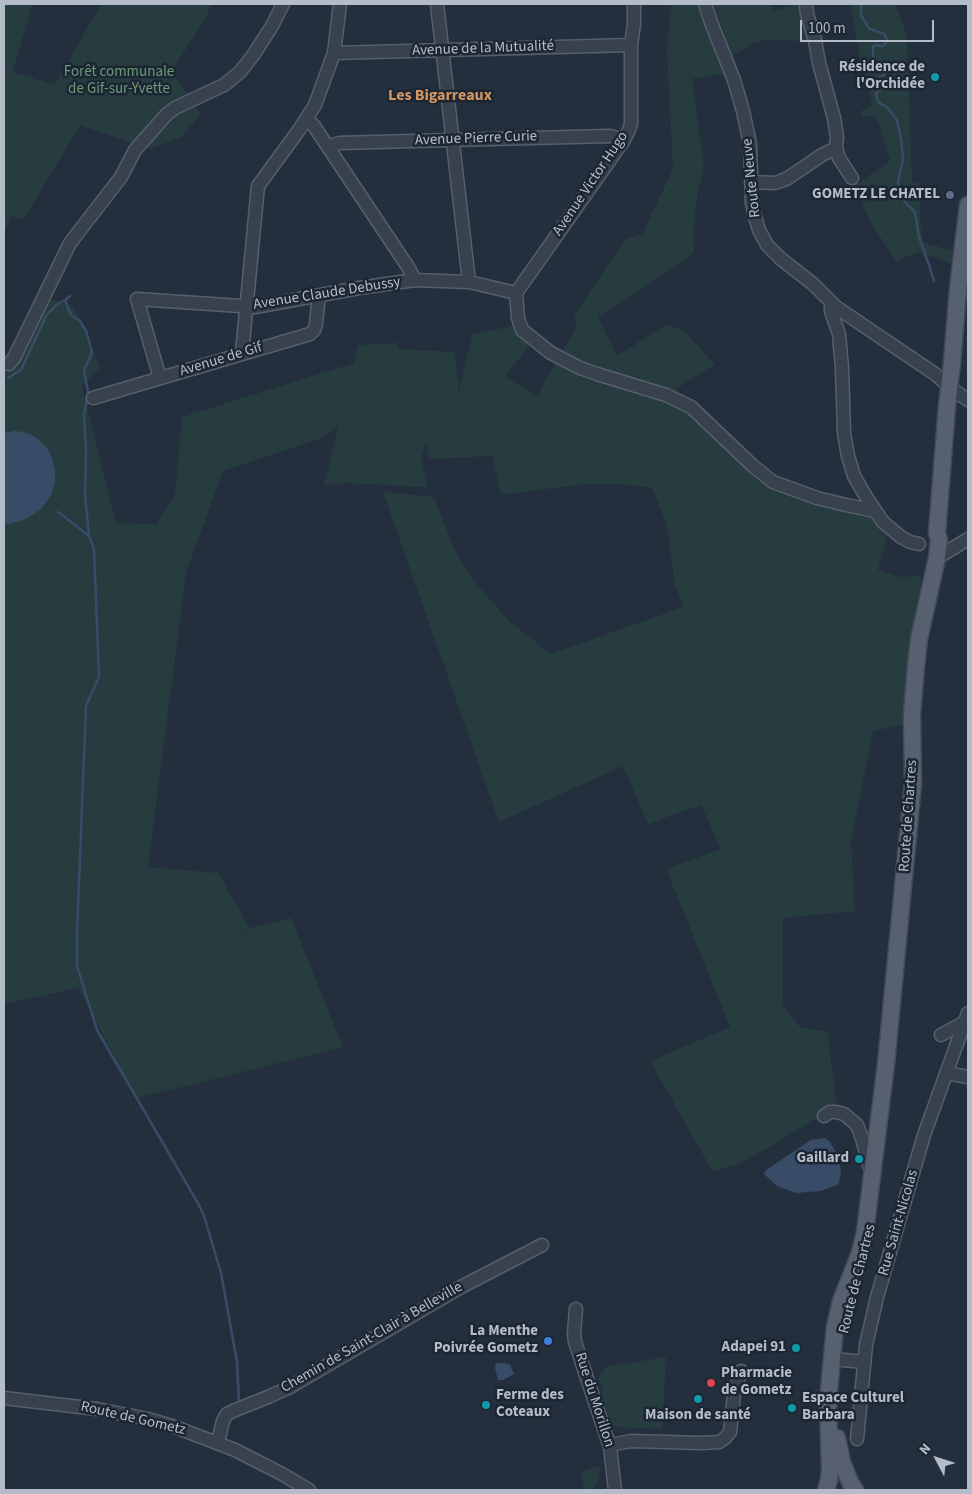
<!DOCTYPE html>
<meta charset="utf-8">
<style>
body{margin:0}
#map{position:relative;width:972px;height:1494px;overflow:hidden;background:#242f3e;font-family:"Source Sans 3",sans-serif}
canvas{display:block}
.frame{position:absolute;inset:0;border:5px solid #b4bcc9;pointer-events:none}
.north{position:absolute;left:912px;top:1434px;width:50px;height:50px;-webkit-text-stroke:4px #1d2633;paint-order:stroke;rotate:310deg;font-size:14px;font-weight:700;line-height:20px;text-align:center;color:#b4bcc9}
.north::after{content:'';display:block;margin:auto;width:18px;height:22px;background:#b4bcc9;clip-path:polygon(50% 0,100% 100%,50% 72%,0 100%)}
.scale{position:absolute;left:800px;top:20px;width:134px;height:22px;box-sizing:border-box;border:2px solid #b4bcc9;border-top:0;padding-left:6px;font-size:15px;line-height:18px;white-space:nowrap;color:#b4bcc9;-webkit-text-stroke:4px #1d2633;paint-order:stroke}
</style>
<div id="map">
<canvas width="972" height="1494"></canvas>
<div class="frame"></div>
<div class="north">N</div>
<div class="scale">100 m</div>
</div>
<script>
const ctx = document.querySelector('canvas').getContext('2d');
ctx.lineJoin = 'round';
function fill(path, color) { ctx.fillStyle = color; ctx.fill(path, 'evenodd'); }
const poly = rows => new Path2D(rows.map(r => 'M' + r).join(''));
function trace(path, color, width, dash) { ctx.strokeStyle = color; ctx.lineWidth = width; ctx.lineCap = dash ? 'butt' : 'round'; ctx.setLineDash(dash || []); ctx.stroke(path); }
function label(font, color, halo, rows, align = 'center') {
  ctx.font = font + ' "Source Sans 3",sans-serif'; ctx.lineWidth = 5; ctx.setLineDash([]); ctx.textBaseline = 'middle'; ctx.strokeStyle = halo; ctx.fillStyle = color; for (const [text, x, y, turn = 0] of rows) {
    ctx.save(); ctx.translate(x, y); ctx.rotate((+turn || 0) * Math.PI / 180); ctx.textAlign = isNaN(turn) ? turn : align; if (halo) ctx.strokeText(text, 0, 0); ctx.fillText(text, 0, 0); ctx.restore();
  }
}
fill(poly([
 [4,4,32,4,13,72,55,85,101,4,210,4,208,14,172,71,200,114,183,136,150,149,80,125,23,220,11,216,4,233],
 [671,4,703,4,723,60,724,74,692,79,704,167,698,191,694,224,694,253,598,317,617,356,667,324,683,331,715,364,676,389,717,437,771,483,867,511,888,532,878,570,900,577,922,576,912,634,906,724,873,731,851,841,855,911,783,918,783,1006,800,1027,827,1032,835,1089,836,1106,778,1142,741,1163,713,1172,650,1061,730,1027,666,869,721,849,701,805,648,824,623,766,499,822,383,492,434,497,454,548,472,579,509,621,551,654,683,607,675,585,667,525,652,488,616,484,584,484,501,495,492,456,430,459,426,444,422,455,422,462,427,484,426,487,344,483,324,486,339,425,324,437,223,471,186,573,148,867,218,873,250,928,205,940,291,918,343,1047,137,1098,78,988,4,1004,4,361,9,363,37,313,51,299,71,306,80,317,100,368,82,386,116,523,156,524,175,496,182,417,354,363,358,345,398,343,398,349,455,352,459,392,472,335,519,324,534,339,505,377,537,395,576,328,575,314,607,266,626,239,642,234,673,169,667,50],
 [714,4,772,4,775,11,799,4,807,14,811,41,763,40,753,43,732,56],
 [850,4,895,4,907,35,912,182,920,184,920,219,923,242,962,254,960,266,919,252,896,261,869,220,855,185,890,161,879,123,875,118,869,116,862,117,862,110,869,108,871,106,872,102,861,63],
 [666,1357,662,1429,614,1427,607,1419,601,1397,602,1386,597,1380,606,1367],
 [601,1465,597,1483,592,1489,592,1490,584,1490,581,1472]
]), '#263c3f');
fill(poly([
 [14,431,24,432,34,436,48,449,52,458,55,469,55,484,50,497,40,510,24,520,4,525,4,433],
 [825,1138,830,1142,838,1156,841,1171,839,1183,837,1185,821,1191,796,1193,777,1186,764,1174,766,1170,811,1140],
 [496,1363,505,1363,510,1365,514,1374,503,1380,498,1380,495,1368]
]), '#394c67');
trace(poly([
 [861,4,861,15,868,27,870,29,884,34,887,39,886,43,883,46,875,45,873,46,873,58,868,62,867,66,869,69,883,70,885,72,884,75,878,78,876,81,881,88,876,94,878,101,881,104,888,108,897,120,901,139,903,159,898,182,901,196,906,203,915,212,919,237,929,265,934,281],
 [70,296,65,300,71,315,80,321,86,331,92,352,84,370,88,392,84,416,86,451,85,495,89,536,94,549,99,677,86,706,77,932,77,966,97,1030,199,1205,204,1216,221,1273,237,1362,239,1402],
 [8,378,21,370,46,316,55,306,65,300],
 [58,512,89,536]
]), '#394c67', 2.5);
const minor = poly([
 [437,4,469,282],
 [705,4,712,25,734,80,743,111,750,144,752,203,754,213,759,230,767,245,781,259,813,284,836,307,935,374,956,392,968,400],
 [806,4,807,14,815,40,819,63,834,118,837,137,836,148,839,158,852,178],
 [334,53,631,45],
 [306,119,314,126,408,267,415,280],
 [328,147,339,143,452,140,610,136,624,140],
 [751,182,775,183,781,181,788,178,822,155,836,148],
 [516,293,518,318,522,330,551,353,580,368,597,374,666,395,691,407,753,466,773,482,817,498,846,505,875,511],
 [516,293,624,140,629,130,631,124,631,45,634,24,634,4],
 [831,303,831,311,839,334,842,368,844,433,848,456,854,476,868,500,883,522,901,537,910,542,919,544],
 [242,353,258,186,299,130,315,105,334,53,340,4],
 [9,364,14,358,70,243,121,177,135,150,167,114,175,108,224,85,240,72,254,54,272,26,283,4],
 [160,378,137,299,255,307,359,288,415,280,469,282,516,293],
 [93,398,310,334,314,330,316,324,319,295],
 [937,558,968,539],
 [941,1035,965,1022],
 [946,1073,968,1077],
 [824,1116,830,1112,836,1112,844,1114,857,1125,862,1138,871,1172],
 [576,1309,574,1334,575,1342,610,1447,615,1490],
 [833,1359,864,1362],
 [4,1398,97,1409,148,1419,175,1427,235,1450,282,1474,309,1490],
 [857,1439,866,1345,877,1297,924,1135,968,1013],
 [218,1442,223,1421,227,1414,233,1411,268,1397,290,1387,461,1287,542,1245],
 [610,1447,615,1444,631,1441,702,1443,719,1442,725,1438,730,1432,734,1394,741,1371]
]);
const major = poly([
 [837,1438,842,1462,850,1482,855,1490],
 [826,1490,829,1480,830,1470,828,1401,835,1327,841,1301,860,1253,865,1232,886,1064,913,783,912,714,916,666,919,639,937,558,939,540,937,533,947,406,952,363,958,289,968,205]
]);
trace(minor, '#565f6c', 15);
trace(major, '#414a57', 19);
trace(minor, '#38414e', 12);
trace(major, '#56606e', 16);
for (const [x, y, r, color] of [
 [935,77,5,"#0f9aa8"],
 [950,195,5,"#5c6f8a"],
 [859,1159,5,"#0f9aa8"],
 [548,1341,5,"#3f7fe0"],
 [796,1348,5,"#0f9aa8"],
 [711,1383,5,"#e0444e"],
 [698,1399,5,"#0f9aa8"],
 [486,1405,5,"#0f9aa8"],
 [792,1408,5,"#0f9aa8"]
]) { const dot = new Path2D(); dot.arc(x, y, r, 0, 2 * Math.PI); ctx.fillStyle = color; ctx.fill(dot); trace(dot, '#1d2633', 2); }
label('15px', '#b4bcc9', '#1d2633', [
 ["Avenue de la Mutualité",483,49,-2],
 ["Avenue Pierre Curie",476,139,-2],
 ["Route Neuve",752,178,-96],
 ["Avenue Victor Hugo",591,184,-56],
 ["Avenue Claude Debussy",327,294,-9],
 ["Avenue de Gif",221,360,-17],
 ["Route de Chartres",909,816,-86],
 ["Rue Saint-Nicolas",899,1223,-74],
 ["Route de Chartres",858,1279,-76],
 ["Chemin de Saint-Clair à Belleville",372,1338,-30],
 ["Rue du Morillon",594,1400,72],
 ["Route de Gometz",133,1419,13]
]);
label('bold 15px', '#b4bcc9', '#1d2633', [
 ["Résidence de",925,68],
 ["l'Orchidée",925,85],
 ["GOMETZ LE CHATEL",940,195],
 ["Gaillard",849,1159],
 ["La Menthe",538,1332],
 ["Poivrée Gometz",538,1349],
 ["Adapei 91",786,1348],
 ["Pharmacie",721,1374,"left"],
 ["de Gometz",721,1391,"left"],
 ["Ferme des",496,1396,"left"],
 ["Coteaux",496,1413,"left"],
 ["Espace Culturel",802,1399,"left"],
 ["Barbara",802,1416,"left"],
 ["Maison de santé",698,1416,"center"]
], 'right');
label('15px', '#6b9a76', '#1d2633', [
 ["Forêt communale",119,73],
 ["de Gif-sur-Yvette",119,90]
]);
label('bold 16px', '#d59563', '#1d2633', [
 ["Les Bigarreaux",440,96]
]);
</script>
